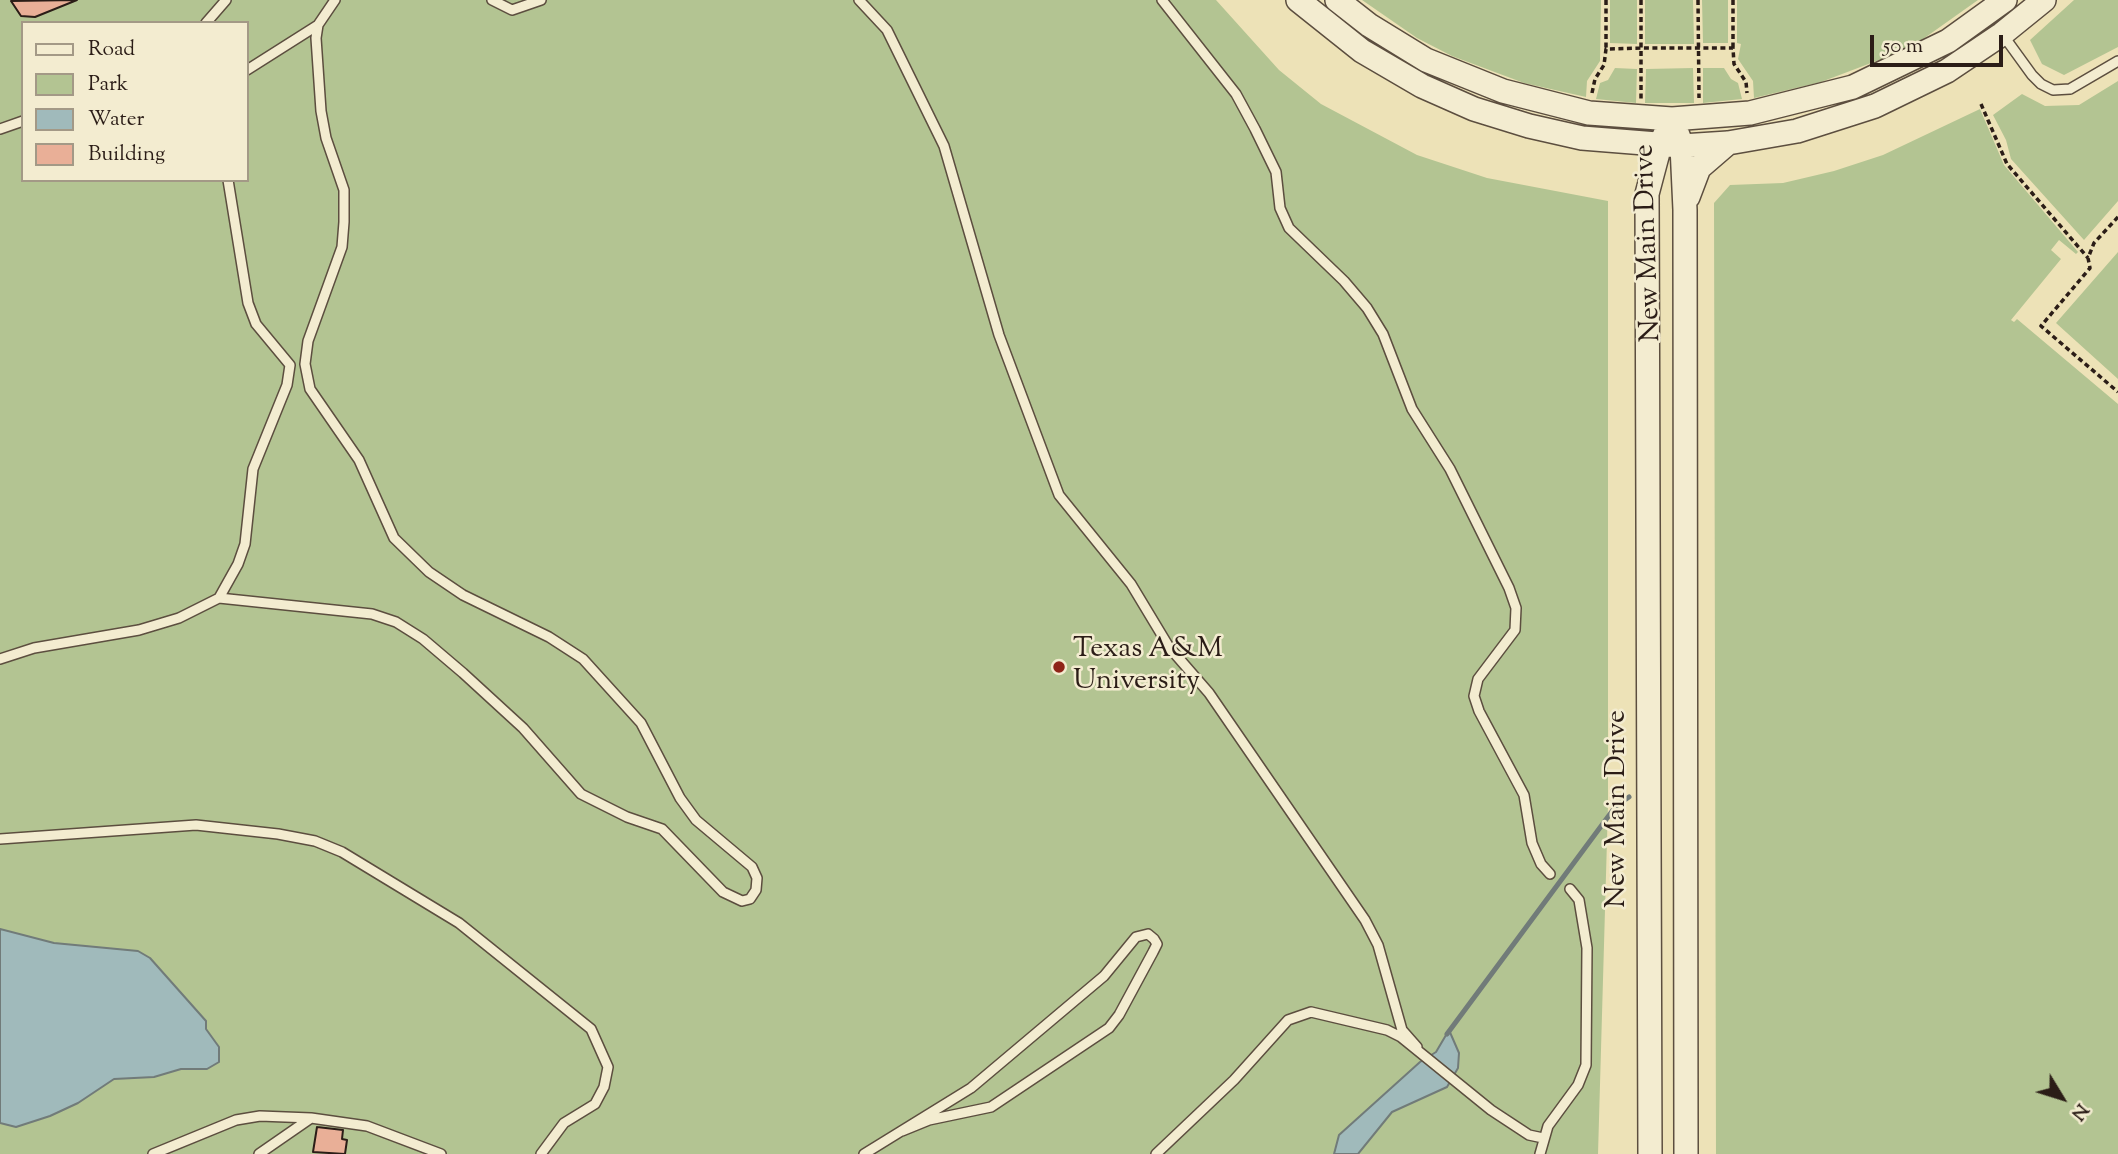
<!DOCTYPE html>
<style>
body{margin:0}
#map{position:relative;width:2118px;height:1154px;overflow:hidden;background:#ede2b7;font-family:"Sorts Mill Goudy",serif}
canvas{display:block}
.legend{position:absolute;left:21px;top:21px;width:228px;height:161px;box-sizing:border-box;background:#f3ecd0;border:2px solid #a39986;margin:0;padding:9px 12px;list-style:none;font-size:21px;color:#2b1d17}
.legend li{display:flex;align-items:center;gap:14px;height:35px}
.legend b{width:35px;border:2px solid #a39986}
.north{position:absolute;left:2027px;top:1063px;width:70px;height:70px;-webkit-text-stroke:5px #f3ecd0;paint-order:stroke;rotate:128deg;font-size:19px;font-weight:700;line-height:28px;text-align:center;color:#2b1d17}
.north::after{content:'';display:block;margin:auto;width:24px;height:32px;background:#2b1d17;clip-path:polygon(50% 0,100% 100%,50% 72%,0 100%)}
.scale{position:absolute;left:1870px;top:35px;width:133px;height:32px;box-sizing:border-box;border:4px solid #2b1d17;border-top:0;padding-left:9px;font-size:21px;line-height:24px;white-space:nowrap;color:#2b1d17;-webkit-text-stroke:5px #f3ecd0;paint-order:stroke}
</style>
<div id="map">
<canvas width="2118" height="1154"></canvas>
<ul class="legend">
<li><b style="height:9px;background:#f3ecd0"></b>Road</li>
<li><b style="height:19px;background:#b3c492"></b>Park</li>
<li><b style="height:19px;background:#a0babb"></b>Water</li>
<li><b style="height:19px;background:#e9af97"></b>Building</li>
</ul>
<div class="north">N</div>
<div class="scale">50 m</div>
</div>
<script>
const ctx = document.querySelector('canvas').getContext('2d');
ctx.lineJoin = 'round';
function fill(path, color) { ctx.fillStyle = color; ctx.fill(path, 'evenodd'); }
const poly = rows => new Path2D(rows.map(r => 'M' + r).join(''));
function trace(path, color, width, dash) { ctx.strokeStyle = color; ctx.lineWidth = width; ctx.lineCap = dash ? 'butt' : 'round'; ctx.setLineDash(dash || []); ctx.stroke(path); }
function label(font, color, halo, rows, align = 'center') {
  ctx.font = font + ' "Sorts Mill Goudy",serif'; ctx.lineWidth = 5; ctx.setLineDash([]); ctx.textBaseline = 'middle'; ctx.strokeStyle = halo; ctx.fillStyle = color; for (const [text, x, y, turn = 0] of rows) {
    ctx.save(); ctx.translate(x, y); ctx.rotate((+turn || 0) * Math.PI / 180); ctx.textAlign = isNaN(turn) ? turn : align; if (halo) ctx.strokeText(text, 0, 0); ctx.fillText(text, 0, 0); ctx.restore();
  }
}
fill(poly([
 [0,0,1216,0,1279,70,1321,104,1417,155,1487,178,1608,201,1608,805,1598,1154,0,1154],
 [23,23,247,23,247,180,23,180],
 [1362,0,1601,0,1600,61,1587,81,1586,97,1524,83,1452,56,1417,38],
 [1610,0,1637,0,1637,44,1610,43],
 [1645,0,1693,0,1694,44,1645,44],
 [1702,0,1728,0,1728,43,1703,43],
 [1737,0,1978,0,1916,44,1879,60,1821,82,1754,98,1753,81,1738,59,1741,44,1737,43],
 [2074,0,2118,0,2118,47,2064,75,2042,64,2030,40],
 [1615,68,1637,69,1636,103,1596,99,1600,83,1608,80],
 [1693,68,1694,103,1645,103,1646,69],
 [1703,68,1724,68,1731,79,1738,83,1742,99,1703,103],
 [2118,81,2118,201,2084,240,2011,159,2006,140,1993,115,2022,94,2045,106,2079,105],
 [1980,109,2004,165,2078,252,2076,254,2059,240,2051,250,2061,259,2011,320,2014,322,2017,319,2118,404,2118,1154,1716,1154,1714,203,1730,185,1783,183,1834,171,1883,155],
 [2118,252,2118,379,2056,323]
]), '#b3c492');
const water = poly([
 [0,929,54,943,138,951,150,958,206,1021,206,1029,219,1047,219,1062,207,1069,181,1069,154,1077,114,1079,78,1103,50,1116,16,1127,0,1123,0,929],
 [1449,1030,1459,1053,1458,1068,1447,1087,1392,1112,1358,1154,1334,1154,1339,1135,1420,1062,1436,1052,1449,1030]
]);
fill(water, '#a0babb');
trace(water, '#717b79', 2);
trace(poly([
 [1447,1034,1616,806,1629,797]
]), '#717b79', 5);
const building = poly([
 [77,0,35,17,21,16,11,1,77,0],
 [317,1127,343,1130,342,1139,347,1140,345,1154,313,1152,317,1127]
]);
fill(building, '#e9af97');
trace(building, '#2b1d17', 2);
const service = poly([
 [492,0,512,10,541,0],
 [859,0,887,30,944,146,999,335,1059,495,1131,584,1169,647,1209,693,1365,920,1378,945,1402,1030,1417,1047],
 [1162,0,1236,94,1255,129,1276,172,1280,208,1289,228,1344,281,1367,308,1383,334,1412,409,1450,469,1509,588,1516,608,1515,630,1478,679,1474,696,1479,711,1524,795,1532,843,1541,864,1550,874],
 [206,23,226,0],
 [2003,35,2032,75,2041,84,2053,90,2070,89,2118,61],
 [247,70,318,25],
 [0,129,23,121],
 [219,598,238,564,245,544,253,469,287,385,290,365,256,324,248,303,228,180],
 [0,659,34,648,139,630,179,618,219,598,372,614,396,622,423,639,463,673,523,728,581,794,627,817,662,829,723,892,742,901,750,899,756,890,757,878,752,867,696,820,680,798,641,723,583,659,549,637,463,595,429,572,394,538,359,460,310,389,305,364,308,341,342,247,344,222,344,190,326,138,321,111,316,38,318,25,335,0],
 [0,839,196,825,278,834,315,841,342,852,459,923,591,1029,608,1067,604,1087,595,1104,564,1123,541,1154],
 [153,1154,236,1120,260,1116,311,1118],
 [259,1154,311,1118,367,1126,441,1154],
 [864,1154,971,1088,1104,976,1136,937,1148,934,1154,939,1157,944,1153,952,1119,1015,1109,1028,991,1107,929,1120,902,1131],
 [1156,1154,1234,1080,1288,1020,1311,1012,1387,1030,1401,1037,1491,1110,1529,1135,1543,1138],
 [1540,1154,1548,1126,1578,1085,1586,1065,1587,948,1579,900,1570,889]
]);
const tertiary = poly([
 [1298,0,1362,51,1422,86,1474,109,1529,126,1582,138,1682,146,1728,143,1797,131,1875,106,1947,71,2002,34,2044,0],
 [1337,0,1369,25,1426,60,1503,91,1589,113,1672,119,1750,113,1853,87,1948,41,2005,0],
 [1672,119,1682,146,1685,210,1686,1154],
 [1688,197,1699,168,1728,143],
 [1650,1154,1647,194,1660,145,1672,119]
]);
trace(service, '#5c4e3f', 12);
trace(tertiary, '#5c4e3f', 26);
trace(poly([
 [1606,0,1606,49],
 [1641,0,1641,99],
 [1698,0,1699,98],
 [1733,0,1733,48],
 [1592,93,1595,79,1604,65,1606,49,1641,48,1733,48,1734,64,1746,82,1747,93],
 [1981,104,2007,164,2088,258],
 [2118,217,2094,243,2088,258,2090,268,2041,326,2118,392]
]), '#2b1d17', 3.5, [5, 3.5]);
trace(service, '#f3ecd0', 9);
trace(tertiary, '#f3ecd0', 23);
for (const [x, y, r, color] of [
 [1059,667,7,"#8f2418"]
]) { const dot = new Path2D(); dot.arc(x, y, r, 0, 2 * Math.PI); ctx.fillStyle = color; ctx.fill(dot); trace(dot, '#f3ecd0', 2.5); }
label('28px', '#2b1d17', '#f3ecd0', [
 ["New Main Drive",1650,243,-92],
 ["New Main Drive",1619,809,-90]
]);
label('28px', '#2b1d17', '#f3ecd0', [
 ["Texas A&M",1073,651],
 ["University",1073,683]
], 'left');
</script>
